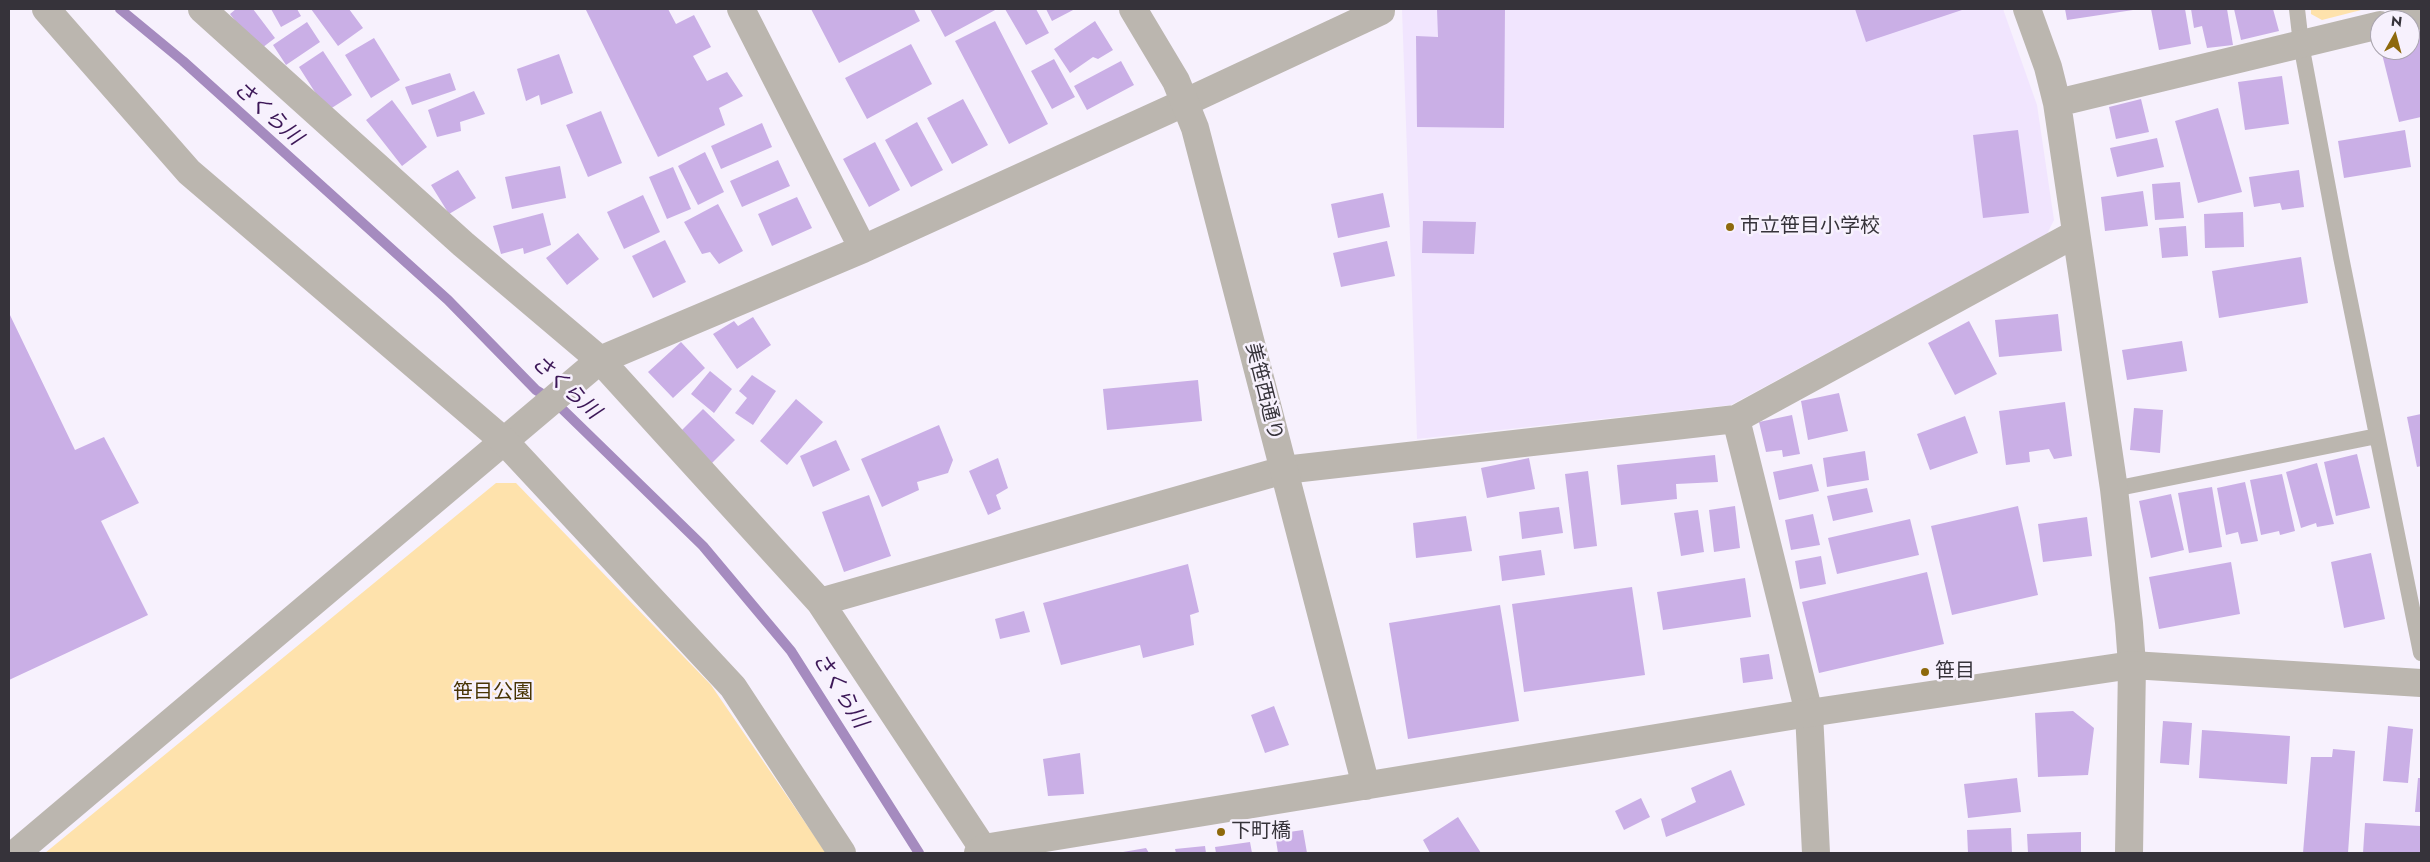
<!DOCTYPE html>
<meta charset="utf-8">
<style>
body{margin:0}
#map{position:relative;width:2430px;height:862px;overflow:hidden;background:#f7f1fd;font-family:Jost,sans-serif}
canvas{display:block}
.frame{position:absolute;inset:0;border:10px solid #36333a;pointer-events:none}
.north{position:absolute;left:2370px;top:10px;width:50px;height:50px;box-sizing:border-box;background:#f7f1fd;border:1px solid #aaa5af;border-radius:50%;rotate:7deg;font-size:14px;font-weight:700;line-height:20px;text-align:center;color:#36333a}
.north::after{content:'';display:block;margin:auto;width:18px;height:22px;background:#8e690c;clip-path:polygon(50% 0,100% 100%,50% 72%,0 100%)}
</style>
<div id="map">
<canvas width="2430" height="862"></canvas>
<div class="frame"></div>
<div class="north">N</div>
</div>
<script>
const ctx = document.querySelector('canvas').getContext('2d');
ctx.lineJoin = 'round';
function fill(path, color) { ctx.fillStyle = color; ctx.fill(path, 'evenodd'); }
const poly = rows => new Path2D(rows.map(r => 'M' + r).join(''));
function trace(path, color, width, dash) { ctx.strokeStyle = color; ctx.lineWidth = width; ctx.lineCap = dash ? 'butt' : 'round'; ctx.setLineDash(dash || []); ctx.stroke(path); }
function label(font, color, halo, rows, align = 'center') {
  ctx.font = font + ' Jost,"Noto Sans JP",sans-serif'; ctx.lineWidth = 5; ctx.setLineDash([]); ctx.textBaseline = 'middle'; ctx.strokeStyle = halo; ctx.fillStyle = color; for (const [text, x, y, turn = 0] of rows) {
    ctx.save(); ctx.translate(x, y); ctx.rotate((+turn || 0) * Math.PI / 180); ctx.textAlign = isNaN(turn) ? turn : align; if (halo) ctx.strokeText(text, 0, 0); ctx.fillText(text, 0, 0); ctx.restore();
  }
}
fill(poly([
 [1402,9,2003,9,2037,105,2054,220,2047,234,1731,405,1417,439]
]), '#f1e5fe');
fill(poly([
 [2311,9,2365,9,2322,20,2311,14],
 [496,483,516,483,711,685,826,853,45,853]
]), '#fee2ac');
trace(poly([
 [120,9,183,61,448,300,536,390,555,402,703,546,791,651,919,853]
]), '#a58bbf', 10);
fill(poly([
 [236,9,253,9,275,38,258,51,230,14],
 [271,9,297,9,301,16,281,27],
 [311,9,349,9,363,28,338,46],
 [668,9,676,24,694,15,711,47,693,56,707,81,727,72,743,96,719,108,725,125,658,157,586,10],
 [811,9,914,9,920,21,839,63],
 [930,9,997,9,945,37],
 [1005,9,1036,9,1049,33,1026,45],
 [1046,9,1075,9,1052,21],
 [1437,9,1505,9,1504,128,1417,127,1416,36,1438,37],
 [1855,9,1965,9,1866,42],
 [2065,9,2133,9,2133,10,2067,20],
 [2151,9,2185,9,2191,44,2159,50],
 [2191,9,2227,9,2233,45,2207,48,2202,26,2194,28],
 [2234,9,2273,9,2279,31,2241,40],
 [995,21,1048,124,1009,144,955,41],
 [1095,21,1113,50,1098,59,1093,57,1070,73,1054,49],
 [307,22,320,42,286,65,273,45],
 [2421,30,2421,117,2399,122,2381,50,2410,50,2410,33],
 [374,38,400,80,371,98,345,55],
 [911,44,932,84,867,119,845,78],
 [323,51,352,95,327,111,299,67],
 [559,54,573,93,541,105,539,95,526,101,517,69],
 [1054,59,1075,97,1052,109,1031,71],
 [1121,61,1134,85,1087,110,1074,86],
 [450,73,456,90,412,105,405,87],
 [2282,76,2289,124,2245,130,2238,82],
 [474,91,485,114,460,122,461,131,437,137,428,110],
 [963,99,988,145,952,164,927,118],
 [2141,99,2149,132,2116,139,2109,107],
 [392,100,427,147,402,166,366,120],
 [2218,108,2242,192,2198,203,2175,121],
 [601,111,622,163,588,177,566,125],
 [917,122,943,170,911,187,885,140],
 [762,123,772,147,721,169,711,146],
 [2018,130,2029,213,1983,218,1973,135],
 [2405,130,2411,167,2344,178,2338,141],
 [2157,138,2164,167,2117,177,2110,148],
 [875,142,900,190,869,207,843,159],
 [705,152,724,192,698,205,678,166],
 [778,160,790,186,742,207,730,181],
 [560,166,566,198,512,209,505,177],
 [673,167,691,209,667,219,649,177],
 [458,170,476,198,449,214,431,185],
 [2299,170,2304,207,2282,210,2280,203,2254,207,2249,177],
 [2180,182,2184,218,2155,220,2152,184],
 [2143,191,2148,226,2105,231,2101,197],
 [1383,193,1390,227,1338,238,1331,204],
 [643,195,660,232,624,249,607,212],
 [797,197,812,228,772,246,758,214],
 [718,204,743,251,719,264,710,252,702,254,684,222],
 [2243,212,2244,247,2205,248,2204,214],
 [543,213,551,245,524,254,523,248,501,254,493,226],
 [1423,221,1476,222,1474,254,1422,253],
 [2186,226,2188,256,2162,258,2159,228],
 [578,233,599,259,567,285,546,258],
 [665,240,686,282,653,298,632,256],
 [1387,241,1395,276,1341,287,1333,253],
 [2301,257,2308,303,2219,318,2212,271],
 [9,313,75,450,104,437,139,503,101,521,148,615,9,680],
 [2058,314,2062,351,1999,357,1995,320],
 [753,317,771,345,737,369,713,334,734,321,738,326],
 [1969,321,1997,374,1955,395,1928,343],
 [2182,341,2187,371,2127,380,2122,350],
 [681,342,705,368,673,398,648,372],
 [710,371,732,389,714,413,691,394],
 [752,375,776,391,753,425,735,413,747,398,739,391],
 [1198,380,1202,421,1107,430,1103,389],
 [1839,393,1848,431,1808,440,1801,401],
 [796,399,823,422,787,465,760,441],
 [2065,402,2072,456,2054,459,2049,449,2029,452,2030,462,2006,465,1999,411],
 [2134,408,2163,410,2160,453,2130,450],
 [703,409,735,440,711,464,679,433],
 [2421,414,2421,466,2417,467,2407,417],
 [1792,415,1800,454,1783,457,1782,450,1766,452,1759,422],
 [1965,416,1978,453,1930,470,1917,434],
 [939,425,953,460,948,473,917,482,919,490,882,507,861,459],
 [836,440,850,470,813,487,800,456],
 [1865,451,1869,480,1827,487,1823,458],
 [2357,454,2370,508,2336,516,2324,462],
 [1715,455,1718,482,1676,484,1677,499,1621,505,1617,465],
 [998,458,1008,488,996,495,1001,509,988,515,969,471],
 [1529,458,1535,489,1487,498,1481,468],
 [2317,463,2334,524,2317,527,2316,523,2301,528,2286,472],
 [1812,464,1819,491,1779,500,1773,472],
 [1588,471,1597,546,1574,549,1565,474],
 [2282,474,2295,531,2280,535,2279,531,2261,535,2250,480],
 [2245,482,2258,541,2241,544,2238,532,2226,535,2217,488],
 [2212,487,2222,547,2189,553,2178,493],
 [1867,488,1873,512,1833,521,1827,496],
 [2171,494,2184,550,2151,558,2139,501],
 [869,495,891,556,844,572,822,512],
 [1735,506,1740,548,1714,552,1709,510],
 [2018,506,2038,595,1952,615,1931,526],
 [1559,507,1563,533,1522,539,1519,512],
 [1698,510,1704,552,1681,556,1674,513],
 [1813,514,1820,545,1791,550,1785,520],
 [1466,516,1472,551,1416,558,1413,523],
 [2087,517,2092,556,2043,562,2038,524],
 [1910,519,1919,555,1837,574,1828,538],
 [1541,550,1545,575,1502,581,1499,556],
 [2371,553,2385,619,2344,628,2331,562],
 [1821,556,1826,584,1800,589,1795,561],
 [2231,562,2240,614,2159,629,2149,577],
 [1188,564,1199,612,1190,615,1194,645,1143,658,1140,645,1061,665,1043,603],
 [1927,572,1944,644,1819,673,1802,602],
 [1745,578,1751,617,1663,630,1657,592],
 [1632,587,1645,675,1524,692,1512,604],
 [1500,605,1519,721,1408,739,1389,623],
 [1024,611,1030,632,1000,639,995,619],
 [1769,654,1773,679,1743,683,1740,658],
 [1274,706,1289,745,1265,753,1251,715],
 [2073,711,2094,728,2088,775,2038,777,2035,713],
 [2163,721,2192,723,2189,765,2160,763],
 [2388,726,2413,729,2408,783,2383,781],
 [2202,730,2290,736,2287,784,2199,778],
 [2333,749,2355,751,2348,853,2303,853,2311,757,2332,757],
 [1080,753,1084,794,1048,796,1043,759],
 [1731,770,1745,805,1666,837,1661,819,1696,802,1691,788],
 [2017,778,2021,812,1968,818,1964,784],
 [2418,778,2421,778,2421,812,2415,812],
 [1641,798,1650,817,1624,830,1615,811],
 [1458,817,1481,853,1430,853,1423,840],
 [2365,823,2421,826,2421,853,2363,853],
 [2011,828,2012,853,1968,853,1967,830],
 [1303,830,1307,853,1278,853,1275,834],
 [2081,832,2081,853,2028,853,2027,834],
 [1250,842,1252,853,1216,853,1215,847],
 [1205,846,1206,853,1176,853,1175,849],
 [1146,848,1149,853,1123,853,1123,852]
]), '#caafe6');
trace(poly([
 [2297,9,2301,44,2341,257,2421,653],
 [2114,489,2377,436]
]), '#bbb6af', 16);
trace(poly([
 [202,9,463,244,600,360,820,602,986,853],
 [741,9,863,249],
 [2027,9,2048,67,2057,103,2114,489,2129,623,2132,665],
 [2402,20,2421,15],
 [2057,103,2380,25],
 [1736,419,1809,713,1816,853],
 [820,602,1284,470,1736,419,2075,234],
 [16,853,600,360,863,249,1186,102,1381,11,1381,9]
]), '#bbb6af', 28);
trace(poly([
 [46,9,189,172,505,442,733,687,842,853],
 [1133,9,1176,81,1195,128,1366,786],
 [978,853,984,848,1809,713,2132,665,2421,683],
 [2129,853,2132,665]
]), '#bbb6af', 28);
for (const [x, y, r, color] of [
 [1730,227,5,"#8e690c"],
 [1925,672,5,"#8e690c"],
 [1221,832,5,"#8e690c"]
]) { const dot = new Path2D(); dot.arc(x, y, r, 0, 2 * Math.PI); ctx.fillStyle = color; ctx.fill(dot); trace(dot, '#f7f1fd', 2); }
label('20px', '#36333a', '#f7f1fd', [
 ["市立笹目小学校",1740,227],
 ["笹目",1935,672],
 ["下町橋",1231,832]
], 'left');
label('20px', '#36333a', '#f7f1fd', [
 ["美笹西通り",1263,392,76]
]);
label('20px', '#483404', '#f7f1fd', [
 ["笹目公園",493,693]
]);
label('italic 21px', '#3c1757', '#f7f1fd', [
 ["さくら川",267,114,42],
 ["さくら川",565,388,42],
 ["さくら川",839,691,58]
]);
</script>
